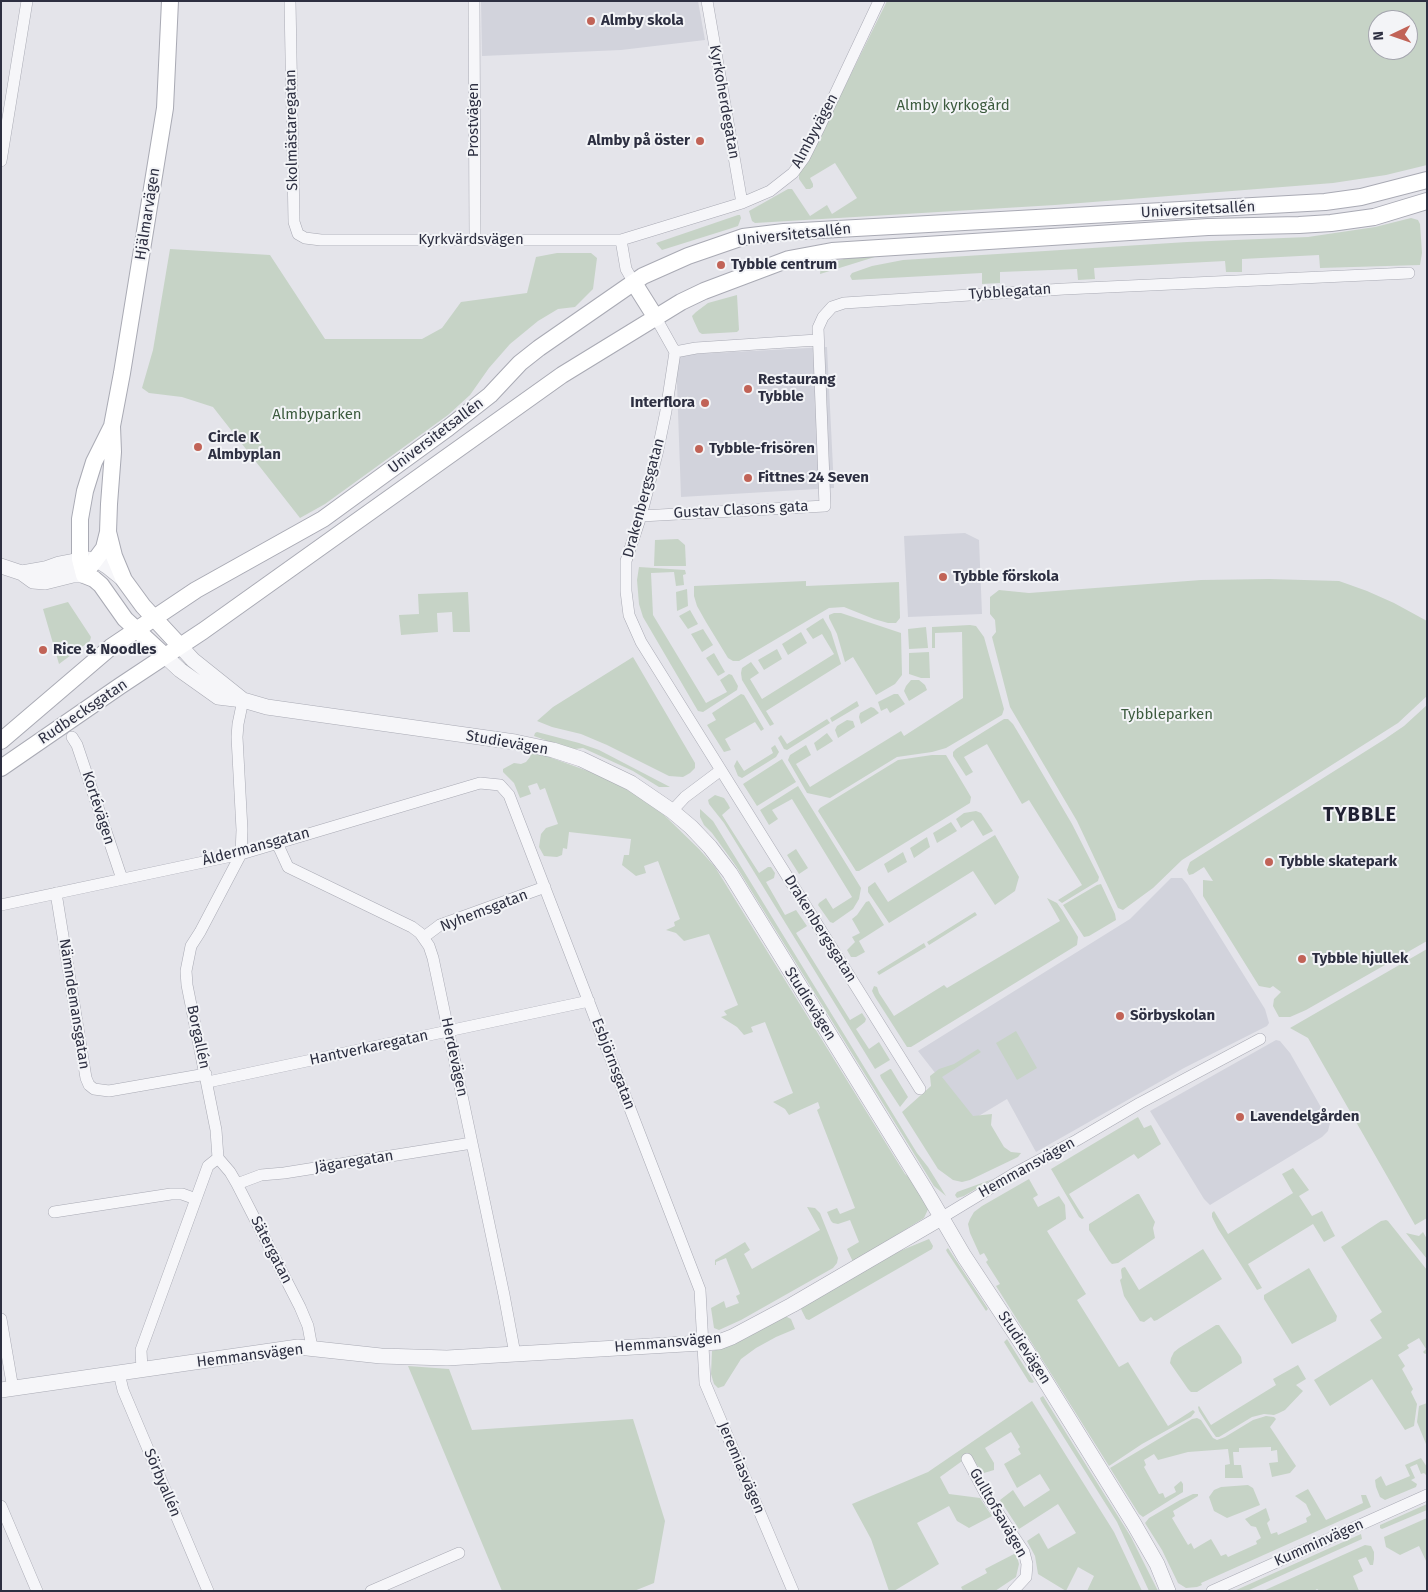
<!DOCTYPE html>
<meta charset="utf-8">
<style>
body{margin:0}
#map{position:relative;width:1428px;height:1592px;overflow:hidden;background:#e4e4ea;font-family:"Fira Sans",sans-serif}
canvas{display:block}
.frame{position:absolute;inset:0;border:2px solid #2d2f41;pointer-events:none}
.north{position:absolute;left:1368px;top:10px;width:50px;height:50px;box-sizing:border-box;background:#f3f4f7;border:1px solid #a4a5ae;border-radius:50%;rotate:267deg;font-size:14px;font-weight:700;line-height:20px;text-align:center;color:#2d2f41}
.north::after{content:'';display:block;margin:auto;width:18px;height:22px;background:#c16357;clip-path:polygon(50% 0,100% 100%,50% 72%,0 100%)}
</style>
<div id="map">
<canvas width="1428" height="1592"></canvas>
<div class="frame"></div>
<div class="north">N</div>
</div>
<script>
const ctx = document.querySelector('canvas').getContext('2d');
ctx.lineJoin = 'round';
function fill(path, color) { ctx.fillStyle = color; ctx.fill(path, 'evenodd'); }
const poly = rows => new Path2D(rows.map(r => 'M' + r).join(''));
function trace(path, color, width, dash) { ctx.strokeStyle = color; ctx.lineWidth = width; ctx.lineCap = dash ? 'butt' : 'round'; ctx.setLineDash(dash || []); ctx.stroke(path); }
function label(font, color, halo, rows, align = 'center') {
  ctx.font = font + ' "Fira Sans",sans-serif'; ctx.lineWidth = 4; ctx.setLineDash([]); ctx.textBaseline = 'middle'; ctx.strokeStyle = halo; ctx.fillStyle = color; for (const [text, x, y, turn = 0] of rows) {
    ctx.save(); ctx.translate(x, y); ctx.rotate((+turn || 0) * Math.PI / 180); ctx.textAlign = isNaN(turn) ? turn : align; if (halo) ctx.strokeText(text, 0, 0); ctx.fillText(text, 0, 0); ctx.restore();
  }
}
fill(poly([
 [481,1,698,1,705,40,621,50,482,56],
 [827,347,834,488,681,497,676,355],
 [965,533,979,540,982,614,908,617,904,536],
 [1171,878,1182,878,1187,884,1265,1009,1269,1023,1267,1026,1184,1068,1036,1152,1007,1099,972,1120,918,1051,1130,919],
 [1276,1040,1280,1041,1290,1053,1330,1123,1328,1131,1322,1137,1210,1205,1204,1199,1150,1111]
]), '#d2d3dc');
fill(poly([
 [887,1,1427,1,1427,165,1386,175,1333,183,1055,205,755,223,752,221,749,211,788,189,792,189,810,216,827,205,832,214,857,198,835,163,810,178,813,184,813,187,810,189,806,189,799,179,799,172,816,145],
 [1378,20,1408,20,1408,50,1378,50],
 [738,215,740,215,741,218,738,226,729,229,662,250,656,243],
 [1411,218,1418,220,1420,224,1422,253,1420,265,1320,268,1319,255,1242,259,1242,272,1226,272,1225,261,1094,268,1095,279,1078,280,1077,269,1000,272,1000,283,982,284,982,273,852,280,850,276,852,273,872,266,903,260,1187,242,1308,237,1375,227],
 [170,249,270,255,325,339,422,339,442,328,461,302,527,293,536,257,557,253,591,253,597,258,593,289,575,307,558,309,538,321,510,344,489,368,470,395,448,415,325,504,300,518,213,407,182,397,149,393,142,388,153,350],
 [888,255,878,256,820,274,821,266,847,258],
 [737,295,739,330,737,332,702,334,699,332,693,319,692,316,696,312,708,303],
 [678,539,685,545,686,566,654,566,655,540],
 [639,567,685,570,686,574,683,575,684,585,676,586,674,572,651,573,653,615,706,703,727,692,720,680,729,674,732,675,738,686,737,690,703,712,698,711,643,617,639,604,637,580],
 [1269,579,1339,581,1367,591,1394,603,1427,621,1427,696,1398,723,1182,860,1153,888,1123,910,1118,908,1077,821,1010,707,992,637,996,632,995,620,990,614,990,597,999,590,1029,593,1201,580],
 [806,581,806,586,899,582,900,618,896,623,888,623,874,619,844,607,829,608,739,661,733,661,728,658,706,622,697,606,694,596,694,586],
 [687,589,688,606,677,611,676,592],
 [468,592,470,632,453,632,452,612,437,613,438,632,401,635,399,615,419,614,418,594],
 [68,602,91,637,90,641,59,664,43,609],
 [690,610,698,624,688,629,679,616],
 [834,613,841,613,901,633,902,675,895,684,876,695,853,657,845,662,837,634,829,618,829,615],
 [823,618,831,632,841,664,766,711,774,724,770,726,742,680,741,673,742,668,751,662,759,673,750,679,762,699,834,654,822,634,813,639,806,629],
 [970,625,976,626,984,637,1004,709,1002,715,946,748,932,752,897,757,830,798,807,793,788,760,790,755,806,745,811,755,796,764,810,787,901,731,904,736,963,698,962,632,935,633,935,648,932,648,932,627],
 [926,627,928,648,909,649,908,629],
 [703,629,713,645,702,652,691,634],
 [801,632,807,643,788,655,782,644],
 [777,649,782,659,764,670,758,660],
 [929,652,930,678,921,678,909,674,909,653],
 [714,653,725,672,718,676,706,658],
 [633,657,695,763,695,768,690,773,683,777,669,776,607,745,581,734,552,727,537,721,553,707],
 [911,680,919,680,925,685,927,690,909,701,904,691,906,686],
 [741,694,744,695,764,729,761,731,755,722,725,739,731,750,724,752,707,725,716,720,712,713],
 [894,694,898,694,905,704,890,713,887,708,881,711,878,702],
 [857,701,859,706,832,722,830,718],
 [1427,705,1427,941,1306,1010,1290,1017,1279,1017,1273,1006,1274,999,1281,992,1273,986,1270,988,1259,986,1203,896,1203,880,1213,881,1204,867,1193,874,1189,875,1187,870,1190,862,1385,739,1404,726],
 [871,707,874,708,879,713,861,724,859,717,860,713],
 [827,719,830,723,787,750,784,749,778,738,781,735,787,744],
 [1004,719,1008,719,1013,724,1028,749,1072,824,1099,877,1098,881,1062,903,1058,900,1082,885,1029,800,1022,804,987,744,964,757,973,772,966,776,953,756,953,752,956,749],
 [847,720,853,721,855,727,838,738,835,730,837,726],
 [537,732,579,743,599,750,670,787,659,787,633,771,583,748,575,749,554,746,545,740,534,736,535,733],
 [827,733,833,741,817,751,814,743],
 [775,745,779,752,776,757,742,778,738,776,734,766,737,760,744,771,773,753,771,748],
 [533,747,549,757,599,775,633,793,664,815,699,849,715,867,900,1166,905,1174,912,1180,930,1205,924,1218,853,1262,847,1249,859,1242,850,1220,838,1224,833,1223,831,1221,827,1212,837,1208,840,1214,855,1208,817,1110,820,1108,818,1102,789,1115,785,1109,773,1102,793,1093,765,1022,751,1027,753,1032,744,1035,737,1027,721,1017,727,1015,724,1011,738,1005,709,934,684,941,676,933,666,930,675,926,674,922,680,919,658,861,644,866,646,873,636,876,622,865,624,855,629,855,631,839,569,832,567,849,563,848,562,855,557,857,544,856,539,847,541,834,546,828,558,824,545,788,540,790,537,783,528,786,531,794,520,798,514,783,503,772,503,769,514,763,521,764,526,762,530,757],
 [932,755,946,755,971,797,970,803,859,871,856,871,818,811,820,808,898,760],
 [782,759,796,782,757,806,743,784],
 [798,786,861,888,859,899,853,909,833,923,830,922,818,905,819,903,826,898,833,909,852,897,792,799,772,810,778,819,769,825,760,810],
 [715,795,724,798,728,804,730,808,722,815,759,873,768,867,771,867,775,873,774,878,766,882,785,915,796,910,807,926,796,933,850,1020,862,1013,866,1019,865,1022,856,1029,869,1049,879,1042,890,1060,875,1069,724,823,709,804,708,800],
 [700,809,713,821,917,1153,928,1167,946,1196,934,1186,736,866,712,833,704,825,700,817],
 [976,811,981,813,993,831,983,836,973,820,961,828,956,819,964,813],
 [951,822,957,831,937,843,933,833],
 [995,835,1019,877,1015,891,995,905,973,871,889,923,868,892,868,887,875,882,888,902],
 [927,837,930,847,914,858,910,848],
 [796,849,808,868,799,874,787,855],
 [903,852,907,862,888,873,884,864],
 [1101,884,1115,914,1116,920,1089,936,1084,937,1063,905,1097,885],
 [1047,898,1057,903,1062,910,1078,937,1077,945,911,1047,907,1047,875,997,872,991,874,986,877,987,879,993,894,1016,944,985,947,988,1060,921],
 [869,901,884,925,859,941,865,952,856,957,851,957,847,950,855,942,852,937,860,933,852,919,857,915,866,902],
 [975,912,977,915,929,945,927,942],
 [924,943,926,947,879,975,877,972],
 [1427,949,1427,1218,1415,1225,1308,1038,1290,1028],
 [1016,1031,1037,1068,1017,1080,996,1043],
 [978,1049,981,1052,942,1077,973,1116,992,1114,991,1125,1004,1147,1011,1152,1021,1153,1018,1157,970,1180,962,1182,953,1180,938,1169,902,1112,931,1086,930,1076,939,1069,954,1064],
 [890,1069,891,1069,908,1097,900,1107,881,1078,880,1075],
 [1138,1117,1144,1128,1151,1125,1161,1144,1138,1159,1134,1154,1069,1194,1084,1218,1082,1219,1079,1217,1051,1169],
 [1293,1168,1309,1190,1299,1196,1312,1216,1322,1211,1335,1236,1324,1242,1313,1224,1248,1264,1262,1288,1257,1290,1218,1229,1212,1217,1212,1213,1214,1211,1228,1234,1293,1193,1282,1174],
 [993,1179,964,1196,957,1198,955,1195,957,1192],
 [1029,1179,1038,1195,1033,1198,1038,1207,1059,1196,1065,1205,1066,1219,1047,1231,1086,1294,1077,1300,1119,1367,1128,1362,1168,1426,1193,1410,1195,1412,1191,1417,1142,1444,1109,1466,996,1286,1000,1284,986,1262,988,1260,984,1253,980,1255,970,1233,968,1224,970,1219,974,1212,982,1206],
 [1137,1194,1139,1194,1155,1222,1153,1228,1155,1238,1118,1263,1112,1264,1109,1261,1093,1236,1089,1230,1089,1224],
 [807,1207,815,1208,820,1213,838,1258,837,1263,833,1268,741,1320,719,1330,714,1328,711,1308,724,1301,726,1308,739,1303,736,1296,740,1294,726,1258,716,1262,716,1265,715,1265,715,1260,745,1242,750,1250,744,1254,752,1269,820,1230],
 [1386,1220,1388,1221,1427,1270,1427,1353,1425,1354,1423,1352,1426,1349,1419,1338,1407,1345,1409,1348,1398,1355,1405,1366,1402,1369,1413,1389,1411,1392,1417,1404,1414,1426,1405,1430,1372,1379,1330,1406,1314,1380,1382,1338,1370,1320,1382,1312,1341,1247,1381,1221],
 [1423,1232,1427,1239,1427,1259,1406,1233,1419,1236],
 [929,1239,933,1246,932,1249,809,1320,806,1319,801,1309,802,1305,895,1253],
 [948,1248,988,1309,986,1311,947,1252,946,1250],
 [1203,1249,1222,1279,1157,1320,1154,1321,1151,1317,1144,1322,1140,1321,1124,1296,1120,1280,1122,1278,1121,1270,1122,1268,1125,1267,1139,1290],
 [1309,1268,1337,1316,1336,1321,1292,1344,1264,1299,1264,1295],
 [785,1316,791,1319,795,1329,776,1337,756,1348,741,1359,724,1386,718,1388,714,1384,711,1374,712,1351,730,1346],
 [1216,1325,1219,1325,1241,1357,1242,1363,1197,1392,1191,1392,1188,1389,1170,1363,1171,1358,1174,1352,1179,1348],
 [1007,1339,1034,1382,1032,1383,1029,1382,1004,1342],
 [1298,1365,1306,1379,1296,1385,1303,1391,1285,1410,1279,1413,1274,1415,1264,1414,1252,1417,1219,1437,1216,1437,1211,1430,1199,1411,1198,1407,1199,1406,1211,1425,1276,1385,1273,1379],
 [408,1366,449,1369,472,1430,633,1419,665,1521,654,1583,634,1591,502,1591],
 [1043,1396,1131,1537,1158,1591,1149,1591,1117,1522,1041,1401,1040,1398],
 [1032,1401,1114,1532,1142,1591,1087,1591,1094,1576,1078,1567,1066,1591,1038,1574,1035,1556,1027,1541,1039,1533,1048,1549,1076,1533,1058,1504,1019,1529,1000,1500,1013,1490,1024,1507,1050,1490,1040,1474,1017,1488,1004,1464,1021,1454,1018,1449,1020,1447,1011,1432,985,1448,994,1463,994,1470,984,1473,969,1456,940,1477,949,1494,980,1498,992,1516,969,1528,957,1521,949,1506,917,1523,939,1564,894,1591,889,1591,871,1539,852,1504,928,1472],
 [1427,1403,1427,1443,1426,1444,1417,1422,1419,1406],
 [1266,1416,1274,1417,1276,1419,1270,1427,1296,1466,1290,1473,1272,1477,1269,1463,1278,1462,1277,1450,1271,1451,1271,1447,1239,1448,1239,1452,1233,1452,1234,1465,1241,1465,1243,1478,1225,1478,1225,1465,1230,1464,1228,1449,1188,1452,1158,1460,1154,1454,1144,1460,1146,1465,1144,1467,1159,1494,1163,1493,1165,1498,1176,1492,1174,1487,1181,1481,1183,1484,1183,1492,1143,1517,1139,1514,1110,1468,1192,1419,1197,1418,1201,1420,1213,1438,1217,1440,1225,1437,1253,1420],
 [1421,1458,1427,1467,1427,1476,1424,1473,1421,1474,1417,1464,1410,1467,1415,1478,1411,1480,1417,1484,1416,1487,1385,1500,1380,1497,1376,1487,1375,1480,1381,1476,1386,1486,1410,1476,1405,1465],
 [1248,1485,1253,1488,1260,1505,1227,1518,1214,1511,1209,1497,1214,1490,1221,1487],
 [1308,1489,1326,1520,1363,1503,1361,1495,1366,1495,1371,1507,1201,1583,1202,1585,1197,1587,1186,1588,1178,1583,1162,1550,1145,1523,1149,1518,1180,1500,1193,1494,1198,1494,1198,1496,1173,1511,1175,1516,1172,1518,1188,1545,1191,1543,1194,1549,1211,1539,1221,1556,1226,1554,1228,1557,1257,1544,1256,1541,1261,1538,1256,1527,1251,1526,1245,1519,1266,1508,1270,1520,1267,1523,1271,1534,1277,1532,1278,1535,1307,1522,1306,1518,1311,1515,1306,1504,1295,1496],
 [1427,1504,1427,1510,1382,1529,1380,1528,1380,1525],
 [1427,1518,1427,1563,1419,1546,1400,1555,1386,1547,1384,1537],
 [1361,1534,1362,1539,1247,1591,1234,1591],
 [1365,1545,1371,1546,1374,1552,1374,1559,1373,1565,1370,1565,1366,1557,1358,1560,1363,1571,1353,1576,1359,1591,1320,1591,1317,1589,1314,1591,1263,1591],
 [1016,1553,1019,1564,1016,1577,995,1591,963,1591,961,1587,987,1573,985,1569]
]), '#c6d3c6');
const minor = poly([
 [290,1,294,222,298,234,305,238,321,240,621,240,742,203,770,191,793,173,804,158,820,126,879,1],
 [474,1,475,240],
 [707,1,742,203],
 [1,161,27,1],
 [621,240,626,269,634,283],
 [656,318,675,352],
 [675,352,666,411,657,454,641,516,626,561,626,591,629,615,641,642,920,1089],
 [675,352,696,348,817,340],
 [641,516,825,506,818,328,823,317,832,307,844,303,1064,289,1409,273],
 [72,737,77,745,122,879],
 [672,811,685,797,721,770],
 [277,843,288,867,412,927,420,933,429,946,433,958,504,1295,515,1354],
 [56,893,86,1078,89,1085,94,1089,109,1091,206,1074],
 [1,905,241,854,480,783,500,785,509,795,700,1290,705,1383,793,1591],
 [424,937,440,925,545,887],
 [208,1082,589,1001],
 [218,1158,230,1172,237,1184,300,1307,308,1326,312,1348],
 [237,1184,261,1175,284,1173,472,1143],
 [54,1212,171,1194,182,1194,196,1199],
 [941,1218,1017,1172,1077,1140,1140,1103,1260,1039],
 [1,1319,13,1389],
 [142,1370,141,1350,208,1166,218,1158,216,1130,187,985,186,971,191,946,200,932,241,854,242,830,237,737,238,724,243,700],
 [119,1373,123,1390,208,1591],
 [967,1459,985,1493,1024,1552,1027,1564,1026,1577,1013,1591],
 [1,1506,37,1591],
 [371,1591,459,1553],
 [1212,1591,1427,1495]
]);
const tertiary = poly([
 [1,566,22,573,33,581,45,582,73,575,84,575],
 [22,573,45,569,59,564,85,559,97,560,108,567,124,580],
 [180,646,193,660,243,700],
 [165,656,180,670,218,697,243,700,267,707,515,742,553,750,581,759,631,783,672,811,691,827,710,847,730,873,926,1191,964,1256,1028,1353,1134,1524,1157,1564,1168,1591],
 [1,1390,298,1347,381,1356,447,1358,719,1342,732,1337,792,1305,941,1218]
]);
const secondary = poly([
 [170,1,165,108,122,373,112,426,113,452,109,504,108,532,114,556,124,580,143,606,180,646],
 [634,283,656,318],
 [84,575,80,559,80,519,85,491,94,462,111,428],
 [84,575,94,579,101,585,125,619,165,656],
 [84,575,104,548,108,532],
 [1,741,111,647,196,590,323,519,448,428,490,395,520,363,539,348,643,276,688,256,743,237,784,232,1325,202,1361,197,1427,180],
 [1,768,120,686,203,631,562,375,681,302,704,291,789,259,832,251,1208,227,1299,225,1331,223,1374,217,1427,201]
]);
trace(minor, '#a9aab4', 12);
trace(tertiary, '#a9aab4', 16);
trace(secondary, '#a9aab4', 18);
trace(minor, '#f6f6f9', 11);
trace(tertiary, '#f6f6f9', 15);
trace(secondary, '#fff', 16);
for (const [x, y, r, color] of [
 [591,21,5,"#c16357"],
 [700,141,5,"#c16357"],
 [721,265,5,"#c16357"],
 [748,389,5,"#c16357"],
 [705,403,5,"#c16357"],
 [198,447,5,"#c16357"],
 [699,449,5,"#c16357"],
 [748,478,5,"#c16357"],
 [943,577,5,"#c16357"],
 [43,650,5,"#c16357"],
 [1269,862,5,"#c16357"],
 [1302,959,5,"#c16357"],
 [1120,1016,5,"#c16357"],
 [1240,1117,5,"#c16357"]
]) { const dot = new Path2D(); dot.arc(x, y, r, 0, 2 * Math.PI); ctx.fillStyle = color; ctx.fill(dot); trace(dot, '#f3f4f7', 2); }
label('bold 15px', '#2d2f41', '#f3f4f7', [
 ["Almby skola",601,21],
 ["Almby på öster",690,141,"right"],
 ["Tybble centrum",731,265],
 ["Restaurang",758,380],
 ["Tybble",758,397],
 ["Interflora",695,403,"right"],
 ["Circle K",208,438],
 ["Almbyplan",208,455],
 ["Tybble-frisören",709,449],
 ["Fittnes 24 Seven",758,478],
 ["Tybble förskola",953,577],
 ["Rice & Noodles",53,650],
 ["Tybble skatepark",1279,862],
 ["Tybble hjullek",1312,959],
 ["Sörbyskolan",1130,1016],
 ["Lavendelgården",1250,1117]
], 'left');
label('15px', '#2d2f41', '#f3f4f7', [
 ["Kyrkoherdegatan",724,102,80],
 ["Prostvägen",474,120,-90],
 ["Skolmästaregatan",292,130,-91],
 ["Almbyvägen",815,131,-62],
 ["Universitetsallén",1198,210,-3],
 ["Hjälmarvägen",148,214,-81],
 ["Universitetsallén",794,235,-6],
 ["Kyrkvärdsvägen",471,240],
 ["Tybblegatan",1010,292,-4],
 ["Universitetsallén",436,436,-37],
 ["Drakenbergsgatan",644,498,-75],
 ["Gustav Clasons gata",741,510,-3],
 ["Rudbecksgatan",83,712,-34],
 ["Studievägen",507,743,10],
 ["Kortévägen",98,808,72],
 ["Åldermansgatan",256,847,-15],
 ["Nyhemsgatan",484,911,-21],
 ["Drakenbergsgatan",820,929,58],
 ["Nämndemansgatan",74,1004,81],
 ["Studievägen",810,1004,58],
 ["Borgallén",198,1037,78],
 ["Hantverkaregatan",369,1048,-12],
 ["Herdevägen",454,1057,78],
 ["Esbjörnsgatan",613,1064,69],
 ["Jägaregatan",354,1162,-9],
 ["Hemmansvägen",1027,1168,-29],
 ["Sätergatan",271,1250,63],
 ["Hemmansvägen",668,1343,-5],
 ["Studievägen",1024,1348,57],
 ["Hemmansvägen",250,1356,-7],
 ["Jeremiasvägen",741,1468,67],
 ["Sörbyallén",162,1483,67],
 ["Gulltofsavägen",998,1513,60],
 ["Kumminvägen",1319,1543,-24]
]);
label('15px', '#3c5b3e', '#f3f4f7', [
 ["Almby kyrkogård",953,106],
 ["Almbyparken",317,415],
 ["Tybbleparken",1167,715]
]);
ctx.letterSpacing = '1px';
label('bold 20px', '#1f2032', '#f3f4f7', [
 ["TYBBLE",1360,815]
]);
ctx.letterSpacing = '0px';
</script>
